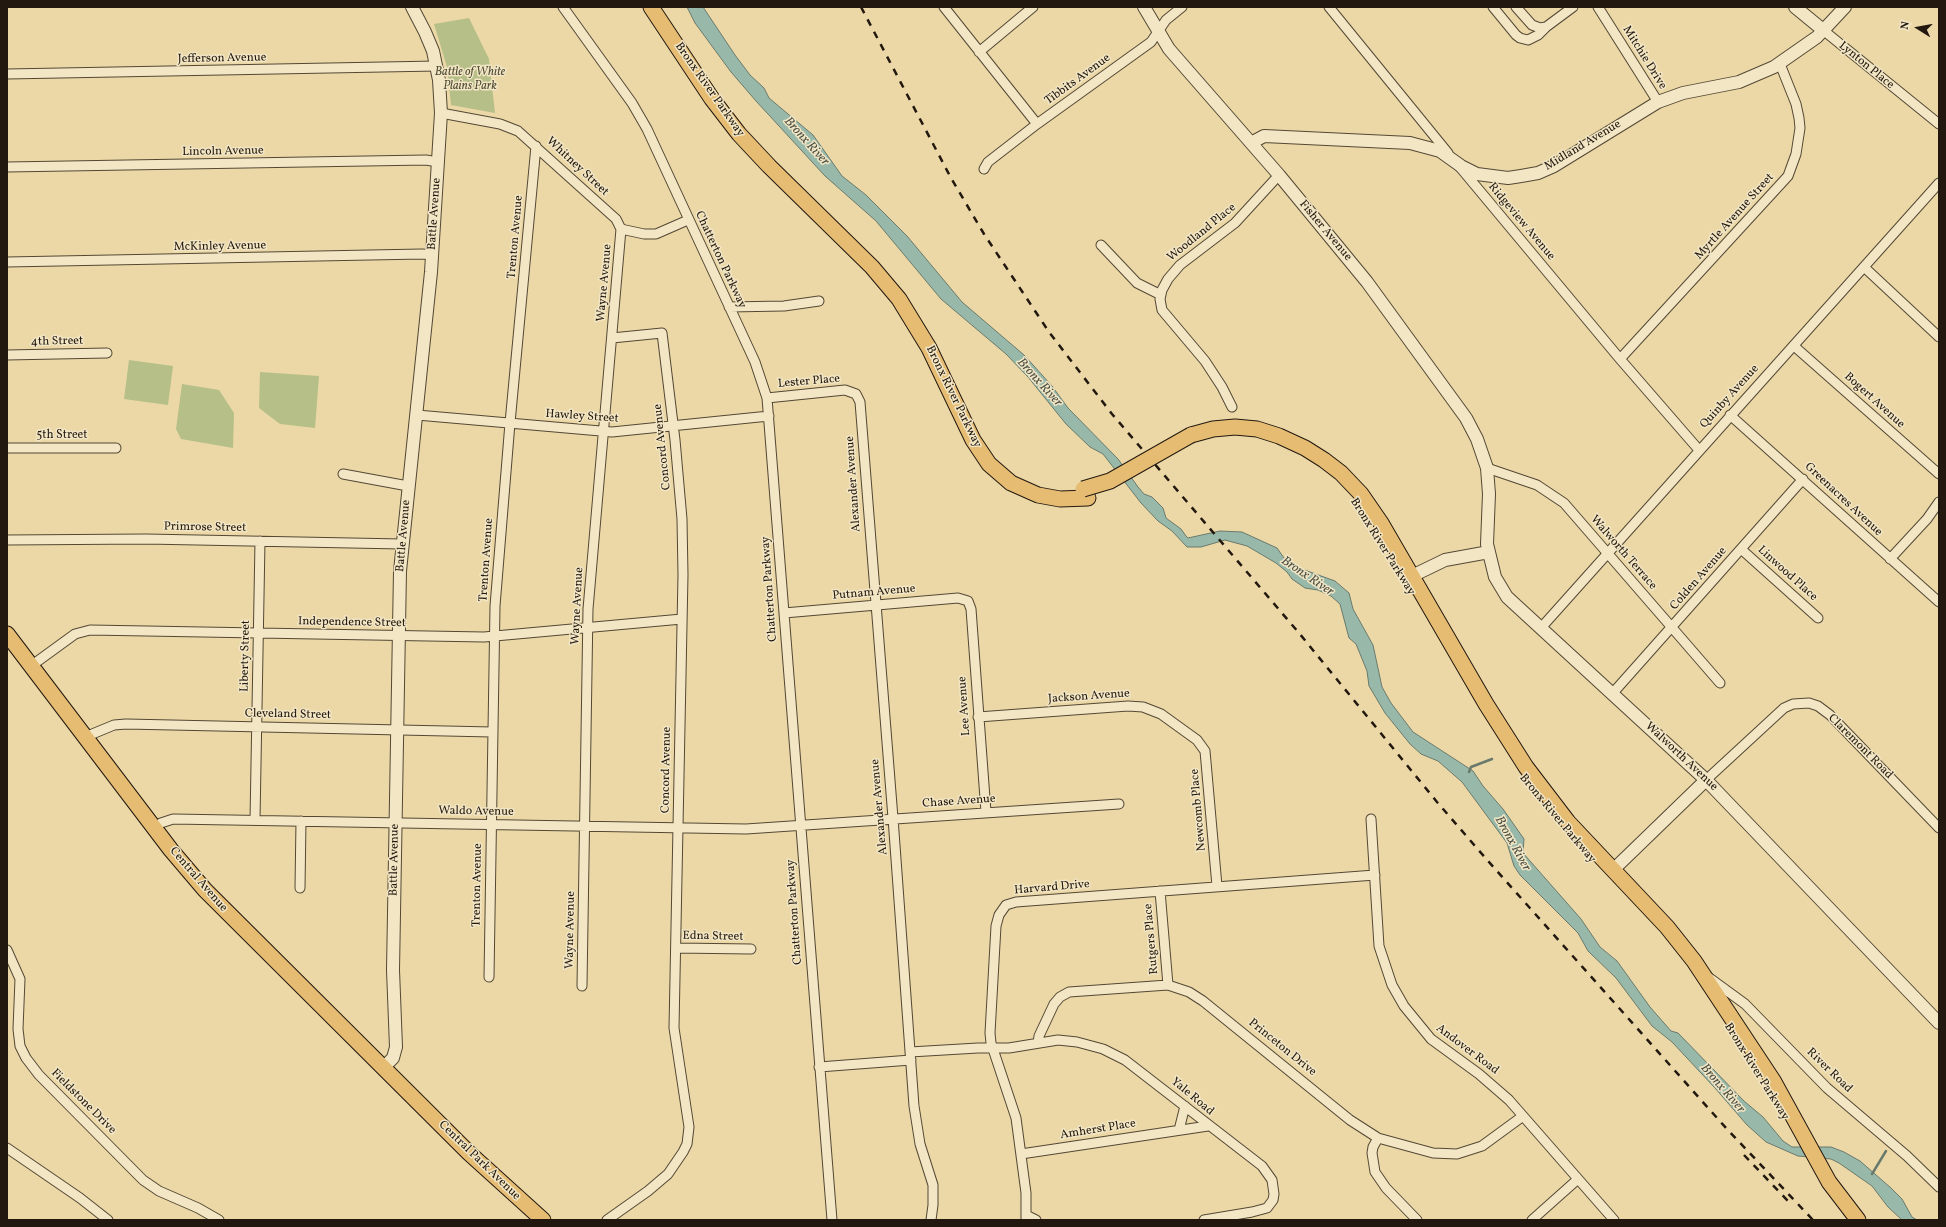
<!DOCTYPE html>
<style>
body{margin:0}
#map{position:relative;width:1946px;height:1227px;overflow:hidden;background:#ebd8a6;font-family:Vollkorn,serif}
canvas{display:block}
.frame{position:absolute;inset:0;border:8px solid #22180f;pointer-events:none}
.north{position:absolute;left:1898px;top:8px;width:40px;height:40px;-webkit-text-stroke:3px #f2e6c5;paint-order:stroke;rotate:281deg;font-size:11px;font-weight:700;line-height:16px;text-align:center;color:#22180f}
.north::after{content:'';display:block;margin:auto;width:14px;height:18px;background:#22180f;clip-path:polygon(50% 0,100% 100%,50% 72%,0 100%)}
</style>
<div id="map">
<canvas width="1946" height="1227"></canvas>
<div class="frame"></div>
<div class="north">N</div>
</div>
<script>
const ctx = document.querySelector('canvas').getContext('2d');
ctx.lineJoin = 'round';
function fill(path, color) { ctx.fillStyle = color; ctx.fill(path, 'evenodd'); }
const poly = rows => new Path2D(rows.map(r => 'M' + r).join(''));
function trace(path, color, width, dash) { ctx.strokeStyle = color; ctx.lineWidth = width; ctx.lineCap = dash ? 'butt' : 'round'; ctx.setLineDash(dash || []); ctx.stroke(path); }
function label(font, color, halo, rows, align = 'center') {
  ctx.font = font + ' Vollkorn,serif'; ctx.lineWidth = 3; ctx.setLineDash([]); ctx.textBaseline = 'middle'; ctx.strokeStyle = halo; ctx.fillStyle = color; for (const [text, x, y, turn = 0] of rows) {
    ctx.save(); ctx.translate(x, y); ctx.rotate((+turn || 0) * Math.PI / 180); ctx.textAlign = isNaN(turn) ? turn : align; if (halo) ctx.strokeText(text, 0, 0); ctx.fillText(text, 0, 0); ctx.restore();
  }
}
fill(poly([
 [469,18,489,59,495,113,451,105,447,67,434,24],
 [129,360,173,366,168,405,124,399],
 [260,372,319,376,315,428,280,424,259,408],
 [182,384,219,390,234,413,233,448,181,439,176,429]
]), '#b6bf88');
const water = poly([
 [687,7,703,7,735,55,750,75,764,88,769,98,813,135,842,176,866,195,907,236,962,302,1024,355,1052,386,1068,408,1118,459,1138,487,1144,494,1152,497,1163,508,1166,518,1181,529,1186,536,1188,538,1220,531,1242,532,1277,548,1284,558,1299,568,1335,581,1349,593,1353,609,1373,645,1382,687,1391,703,1413,732,1473,771,1483,786,1503,809,1524,839,1523,853,1581,919,1600,947,1617,961,1650,1007,1671,1031,1678,1033,1744,1101,1763,1117,1783,1141,1792,1147,1831,1147,1844,1152,1860,1161,1891,1188,1902,1199,1912,1217,1917,1220,1902,1220,1888,1207,1872,1186,1839,1163,1831,1159,1798,1156,1766,1142,1747,1125,1715,1088,1672,1042,1652,1026,1616,978,1588,951,1578,933,1520,875,1514,866,1507,843,1462,782,1438,761,1421,754,1410,744,1385,713,1369,686,1367,671,1356,644,1349,638,1340,604,1331,596,1318,590,1305,588,1292,579,1287,572,1276,563,1247,546,1225,540,1201,547,1187,547,1172,531,1158,521,1141,503,1103,454,1090,447,1066,424,1028,377,1006,354,941,299,876,221,825,176,756,101,731,72,695,23,687,7]
]);
fill(water, '#98b9aa');
trace(water, '#69796c', 1);
trace(poly([
 [1469,772,1471,767,1492,759],
 [1872,1174,1886,1151]
]), '#69796c', 2.5);
const minor = poly([
 [563,7,632,103,647,129,755,362,767,398,832,1220],
 [944,7,1037,124],
 [1329,7,1448,153],
 [1493,7,1516,35,1520,38,1528,40,1538,35,1546,27,1573,7],
 [1516,7,1532,25,1540,28,1546,27],
 [1598,7,1658,102],
 [1823,30,1939,124],
 [979,52,1033,7],
 [7,74,437,66],
 [441,113,500,124,518,131,616,219,621,229,588,609,582,986],
 [1459,166,1620,359,1699,450],
 [7,167,426,160,438,162],
 [984,169,988,162,1037,124,1151,42,1166,20,1182,7],
 [621,229,644,234,656,234,688,220],
 [1101,245,1137,283,1161,295],
 [7,262,422,254,433,255],
 [1864,267,1939,337],
 [729,307,784,306,819,301],
 [1794,346,1939,474],
 [7,355,107,353],
 [1620,359,1788,176,1796,154,1800,128,1799,118,1796,104,1780,64],
 [767,398,845,390,856,394,860,402,893,818,914,1106,920,1144,933,1185,933,1205,931,1220],
 [1232,407,1222,387,1205,361,1162,310,1160,299,1162,290,1168,279,1180,265,1235,223,1279,175],
 [417,415,612,432,769,416],
 [1730,415,1939,602],
 [7,448,116,448],
 [1487,468,1537,485,1564,503,1720,683],
 [343,474,408,486],
 [7,540,146,539,402,544],
 [1741,549,1818,618],
 [1890,559,1927,519,1939,502],
 [784,613,958,598,968,601,971,609,986,812],
 [1540,629,1939,183],
 [31,666,75,634,90,630,484,637,682,619],
 [1612,694,1803,479],
 [978,717,1128,706,1143,707,1161,714,1197,740,1205,751,1217,886],
 [85,737,114,725,126,724,492,732],
 [1706,780,1784,708,1793,704,1809,703,1818,706,1830,715,1939,828],
 [1371,819,1379,946,1392,985,1404,1006,1431,1039,1479,1074,1509,1100,1614,1220],
 [255,820,260,541],
 [154,828,161,823,173,819,746,829,1119,804],
 [300,888,301,821],
 [1160,891,1168,985],
 [676,948,751,949],
 [7,950,20,979,18,1029,20,1046,26,1058,39,1075,143,1180,159,1191,198,1208,219,1220],
 [489,977,495,606,510,423,536,146],
 [1708,977,1745,1004,1827,1088,1907,1156,1939,1187],
 [1038,1043,1039,1036,1054,1004,1060,997,1069,992,1168,985,1189,992,1203,1001,1350,1120,1378,1138,1433,1153,1457,1154,1482,1146,1523,1116],
 [910,1052,978,1048,1009,1048,1058,1040,1077,1042,1103,1049,1125,1060,1262,1166,1272,1180,1274,1194,1273,1200,1267,1208,1252,1212,1204,1220],
 [819,1067,911,1060],
 [1179,1130,1185,1106],
 [1378,1138,1373,1147,1372,1153,1375,1172,1386,1188,1417,1220],
 [7,1148,80,1198,108,1220],
 [1021,1154,1208,1126],
 [1026,1215,1036,1220],
 [607,1220,648,1191,668,1174,683,1152,687,1144,689,1127,674,1028,683,575,682,519,675,440,662,333,612,338],
 [1026,1220,1026,1193,1016,1118,991,1043,990,1033,996,926,999,915,1006,905,1016,902,1375,875],
 [1532,1220,1578,1179]
]);
const tertiary = poly([
 [1144,7,1169,49,1279,175,1367,282,1466,418,1477,439,1487,468,1489,494,1487,544,1495,577,1507,597,1706,780,1939,1023],
 [1795,7,1823,30],
 [1251,143,1264,136,1410,143,1440,151,1461,166,1477,174,1508,178,1521,176,1538,173,1554,166,1658,102,1683,93,1739,82,1774,67,1817,37,1845,7],
 [1412,576,1445,560,1489,552],
 [1613,870,1706,780],
 [383,1068,393,1058,396,1047,393,970,400,571,431,272,441,113,439,80,433,51,425,32,412,7]
]);
const primary = poly([
 [7,634,171,850,205,890,469,1153,543,1220]
]);
const trunk = poly([
 [651,7,712,99,739,134,769,166,872,267,899,299,929,348,973,440,989,464,1011,483,1038,495,1060,499,1088,498],
 [1191,435,1213,429,1235,427,1257,429,1279,436,1305,448,1324,460,1341,473,1361,494,1381,523,1486,704,1526,767,1568,822,1667,927,1694,961,1774,1082,1829,1182,1858,1220]
]);
trace(minor, '#544835', 11);
trace(tertiary, '#544835', 14);
trace(primary, '#22180f', 17);
trace(trunk, '#22180f', 17);
trace(minor, '#f2e6c5', 9);
trace(tertiary, '#f2e6c5', 12);
trace(primary, '#e6bc73', 15);
trace(trunk, '#e6bc73', 15);
trace(poly([
 [861,7,951,178,984,234,1049,332,1112,414,1299,633,1437,802,1488,861,1726,1128,1813,1220],
 [1744,1155,1788,1201]
]), '#22180f', 2.5, [7, 7]);
const trunkBridge = poly([
 [1083,489,1110,481,1191,435]
]);
trace(trunkBridge, '#22180f', 17, []);
trace(trunkBridge, '#e6bc73', 15);
label('12px', '#22180f', '#f2e6c5', [
 ["Mitchie Drive",1644,58,58],
 ["Jefferson Avenue",222,59,-1],
 ["Lynton Place",1866,66,39],
 ["Tibbits Avenue",1078,80,-36],
 ["Bronx River Parkway",709,90,55],
 ["Midland Avenue",1583,146,-31],
 ["Lincoln Avenue",223,152,-1],
 ["Whitney Street",577,167,43],
 ["Battle Avenue",435,214,-86],
 ["Myrtle Avenue Street",1735,217,-48],
 ["Ridgeview Avenue",1521,222,50],
 ["Fisher Avenue",1325,231,50],
 ["Woodland Place",1202,233,-39],
 ["Trenton Avenue",516,237,-85],
 ["McKinley Avenue",220,247,-1],
 ["Chatterton Parkway",720,260,65],
 ["Wayne Avenue",605,283,-85],
 ["4th Street",57,342,-1],
 ["Lester Place",809,382,-5],
 ["Bronx River Parkway",953,397,64],
 ["Quinby Avenue",1730,397,-48],
 ["Bogert Avenue",1874,401,42],
 ["Hawley Street",582,417,4],
 ["5th Street",62,436],
 ["Concord Avenue",663,447,-96],
 ["Alexander Avenue",854,484,-94],
 ["Greenacres Avenue",1843,500,43],
 ["Primrose Street",205,528,1],
 ["Battle Avenue",404,536,-85],
 ["Bronx River Parkway",1382,547,58],
 ["Walworth Terrace",1623,553,49],
 ["Trenton Avenue",487,560,-86],
 ["Linwood Place",1787,574,42],
 ["Colden Avenue",1699,579,-49],
 ["Chatterton Parkway",770,589,-94],
 ["Putnam Avenue",874,593,-5],
 ["Wayne Avenue",578,606,-87],
 ["Independence Street",352,623,1],
 ["Liberty Street",246,656,-89],
 ["Jackson Avenue",1089,697,-4],
 ["Lee Avenue",965,706,-94],
 ["Cleveland Street",288,715,1],
 ["Claremont Road",1860,747,45],
 ["Walworth Avenue",1681,757,43],
 ["Concord Avenue",667,770,-89],
 ["Chase Avenue",959,802,-4],
 ["Alexander Avenue",880,807,-95],
 ["Newcomb Place",1199,810,-95],
 ["Waldo Avenue",476,812,1],
 ["Bronx River Parkway",1557,819,50],
 ["Battle Avenue",395,860,-89],
 ["Central Avenue",198,880,49],
 ["Trenton Avenue",478,885,-89],
 ["Harvard Drive",1052,888,-5],
 ["Chatterton Parkway",795,912,-94],
 ["Wayne Avenue",571,930,-89],
 ["Edna Street",713,937,1],
 ["Rutgers Place",1152,939,-95],
 ["Princeton Drive",1282,1048,39],
 ["Andover Road",1467,1050,37],
 ["River Road",1829,1071,44],
 ["Bronx River Parkway",1756,1072,58],
 ["Yale Road",1192,1097,40],
 ["Fieldstone Drive",83,1102,45],
 ["Amherst Place",1098,1130,-9],
 ["Central Park Avenue",479,1161,44]
]);
label('italic 12px', '#4e4a33', '#f2e6c5', [
 ["Battle of White",470,73],
 ["Plains Park",470,87]
]);
label('italic 13px', '#4b5045', '#f2e6c5', [
 ["Bronx River",806,142,48],
 ["Bronx River",1039,383,48],
 ["Bronx River",1307,577,34],
 ["Bronx River",1512,844,61],
 ["Bronx River",1722,1089,49]
]);
</script>
